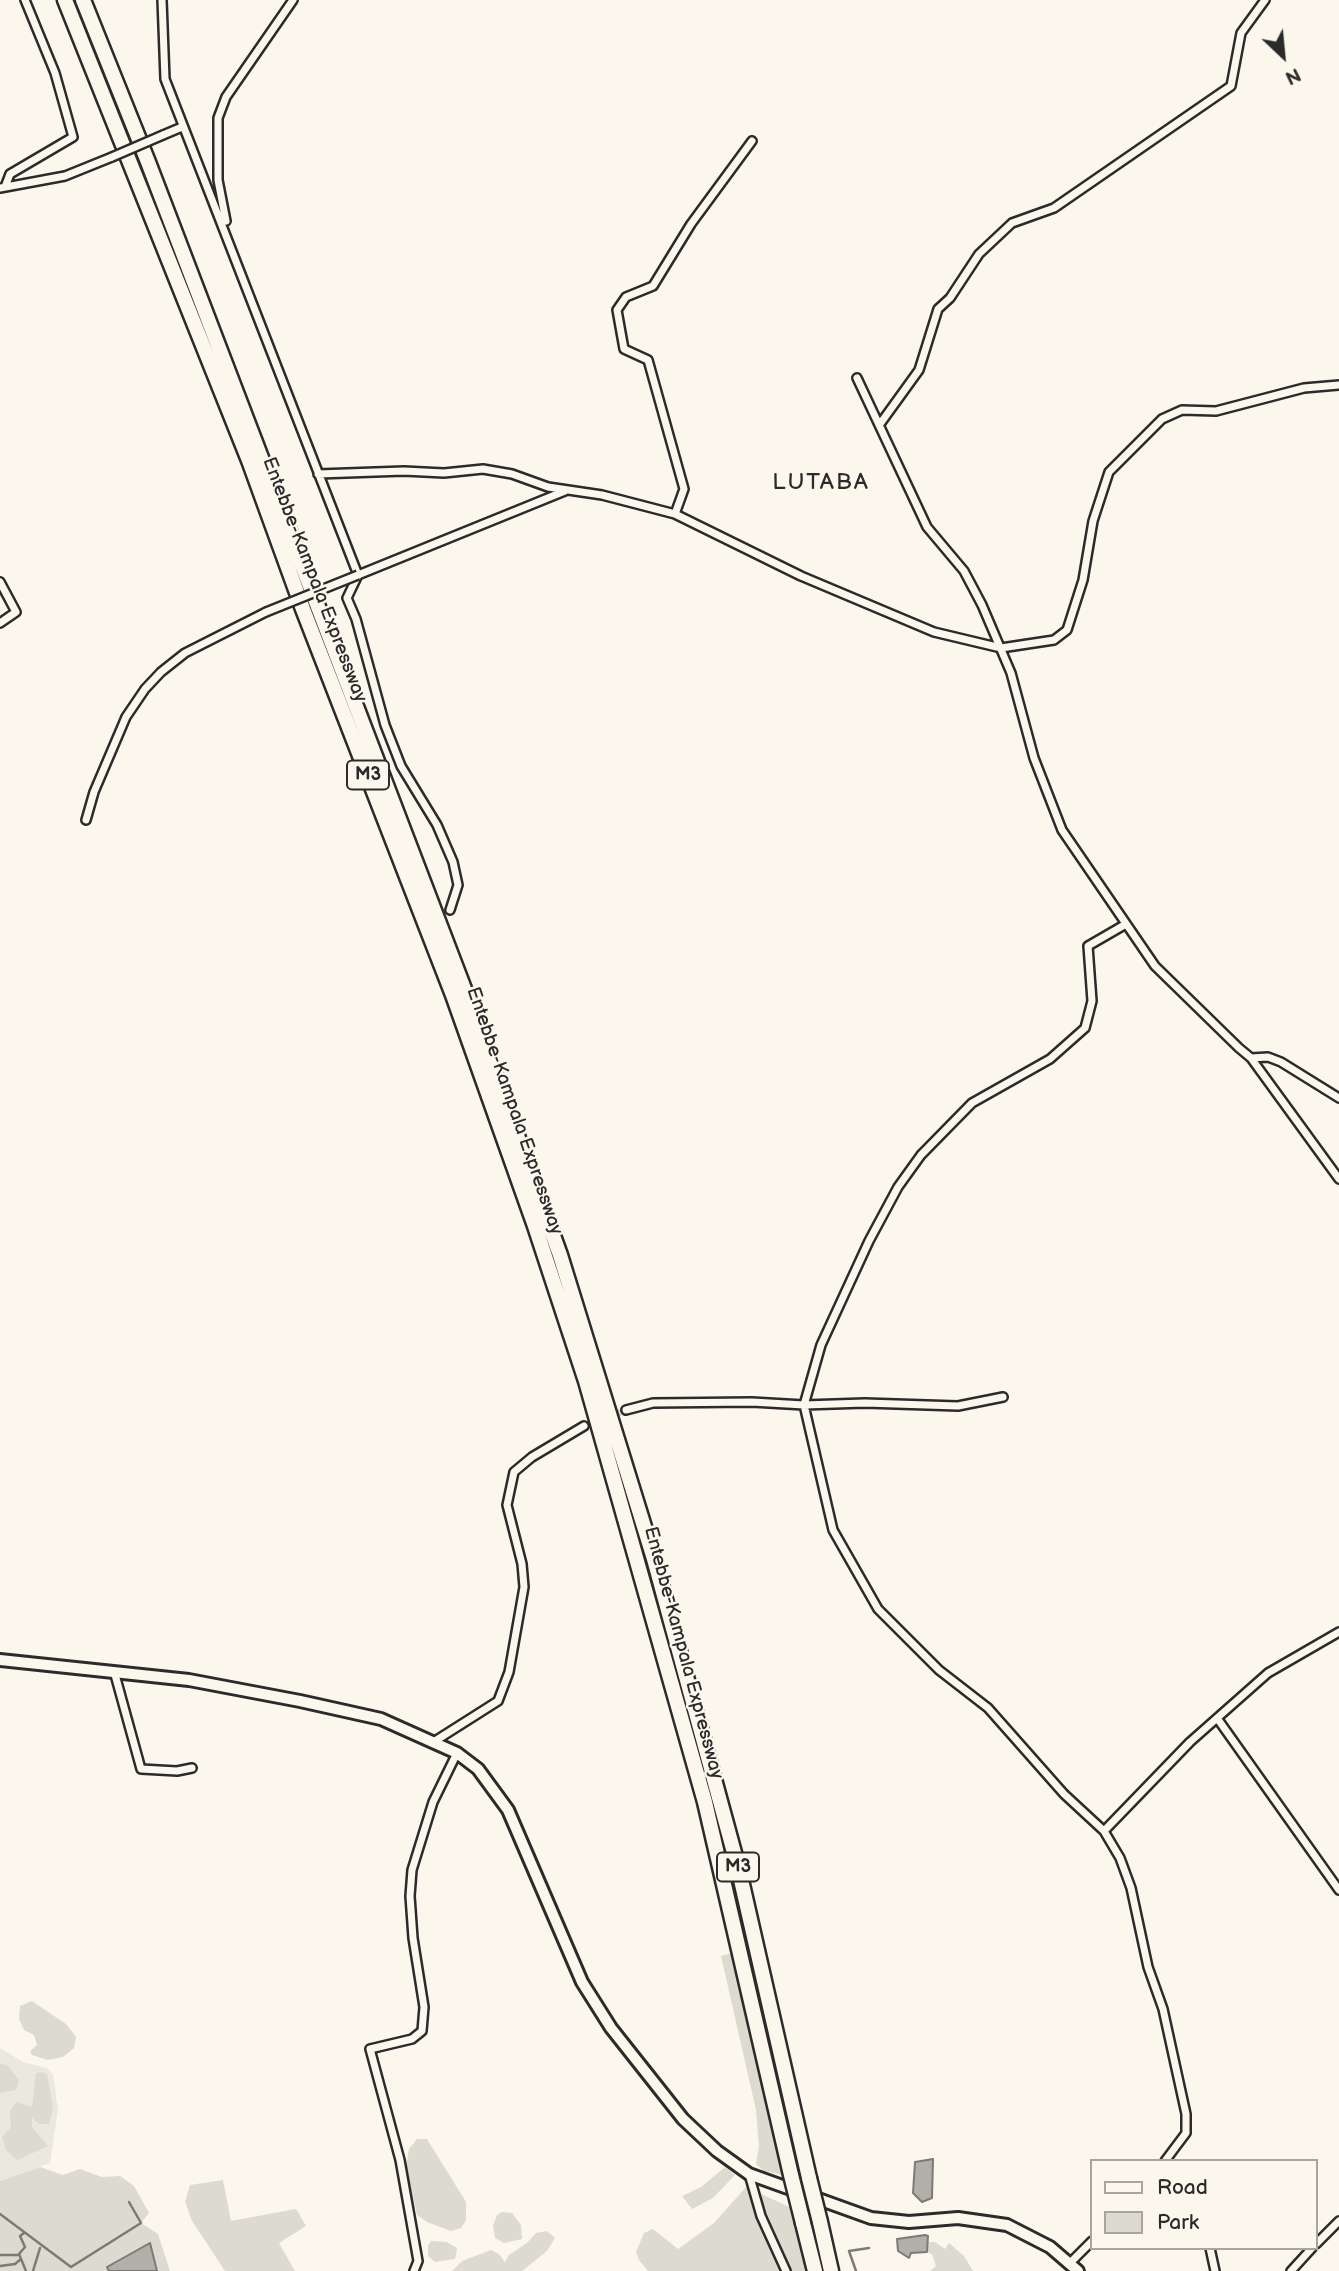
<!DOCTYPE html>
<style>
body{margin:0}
#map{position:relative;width:1339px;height:2271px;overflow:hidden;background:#fbf7ec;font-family:"Balsamiq Sans",sans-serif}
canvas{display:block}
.legend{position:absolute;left:1090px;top:2159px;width:228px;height:91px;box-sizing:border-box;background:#fbf7ec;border:2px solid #a8a59f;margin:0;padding:9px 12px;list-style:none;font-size:21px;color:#2b2b2b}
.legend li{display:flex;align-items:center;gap:14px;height:35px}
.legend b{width:35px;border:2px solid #a8a59f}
.north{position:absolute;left:1248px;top:21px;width:70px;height:70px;-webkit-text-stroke:5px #fbf7ec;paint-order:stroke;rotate:154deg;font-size:19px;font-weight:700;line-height:28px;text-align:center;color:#2b2b2b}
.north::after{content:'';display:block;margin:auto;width:24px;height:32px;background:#2b2b2b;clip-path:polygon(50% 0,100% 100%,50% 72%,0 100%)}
</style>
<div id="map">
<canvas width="1339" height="2271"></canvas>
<ul class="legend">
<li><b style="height:9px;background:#fbf7ec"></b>Road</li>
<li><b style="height:19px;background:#dddad0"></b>Park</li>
</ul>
<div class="north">N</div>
</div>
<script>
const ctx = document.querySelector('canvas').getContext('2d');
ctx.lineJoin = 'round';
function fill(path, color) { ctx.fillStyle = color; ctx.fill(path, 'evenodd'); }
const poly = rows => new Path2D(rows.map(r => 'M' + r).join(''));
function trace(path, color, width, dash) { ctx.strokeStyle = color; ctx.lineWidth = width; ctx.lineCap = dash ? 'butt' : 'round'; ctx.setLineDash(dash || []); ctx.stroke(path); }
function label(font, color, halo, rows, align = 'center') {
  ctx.font = font + ' "Balsamiq Sans",sans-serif'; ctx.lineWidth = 5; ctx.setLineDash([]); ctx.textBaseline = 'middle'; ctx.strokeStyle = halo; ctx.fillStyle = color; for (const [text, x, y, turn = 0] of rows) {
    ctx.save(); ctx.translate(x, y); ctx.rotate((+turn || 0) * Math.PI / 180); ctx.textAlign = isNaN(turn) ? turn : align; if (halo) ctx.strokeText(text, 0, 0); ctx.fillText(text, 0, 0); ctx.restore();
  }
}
fill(poly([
 [0,2048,23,2062,47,2068,53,2075,58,2110,50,2163,0,2181]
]), '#ebe8de');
fill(poly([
 [732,1953,788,2176,764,2171,756,2164,759,2147,756,2110,721,1956],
 [32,2001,66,2024,76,2037,74,2048,63,2057,48,2060,32,2055,30,2051,37,2045,34,2035,24,2030,19,2019,20,2006],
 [0,2063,8,2066,19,2080,16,2090,0,2093],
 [42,2072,47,2074,53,2109,49,2124,39,2124,32,2118,32,2127,48,2146,17,2160,6,2150,2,2137,11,2127,10,2111,16,2102,32,2107,36,2073],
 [417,2139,427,2139,466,2202,466,2220,461,2228,451,2231,427,2222,417,2215,406,2167,409,2149],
 [40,2167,63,2175,80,2169,102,2177,120,2176,134,2186,149,2213,141,2223,158,2234,170,2271,157,2271,149,2244,108,2267,109,2271,0,2271,0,2181],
 [725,2167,735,2175,713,2198,692,2209,682,2196,701,2187],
 [223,2180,231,2221,296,2209,306,2226,279,2243,295,2271,225,2271,192,2221,185,2202,190,2185],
 [747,2186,756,2216,781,2271,648,2271,639,2260,636,2252,644,2233,653,2229,678,2249,714,2223],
 [761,2194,794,2209,809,2271,790,2271,765,2213],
 [502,2212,512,2213,521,2225,522,2239,504,2243,495,2238,493,2226,497,2215],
 [547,2231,555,2238,547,2251,522,2271,452,2271,462,2261,491,2250,499,2254,505,2262,509,2255,527,2243,536,2233],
 [431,2241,447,2242,457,2248,455,2259,435,2262,428,2256,428,2246],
 [927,2242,935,2242,945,2249,949,2243,964,2256,973,2271,930,2271,936,2266,932,2254,927,2252]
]), '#dddad0');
const water = poly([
 [933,2159,932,2198,922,2202,913,2193,915,2162,933,2159],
 [925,2235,928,2236,927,2252,911,2253,909,2258,898,2251,897,2239,925,2235],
 [150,2243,157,2271,109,2271,107,2267,150,2243]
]);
fill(water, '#b1afa7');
trace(water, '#7b7a75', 2);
trace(poly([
 [0,2214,71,2267,141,2223,129,2202],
 [24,2233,20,2236,25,2247,19,2254,26,2271],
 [0,2255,18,2255],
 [0,2266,15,2264,21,2259],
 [33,2271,40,2248],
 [856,2271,849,2251,869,2248]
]), '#7b7a75', 2.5);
trace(poly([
 [584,1426,626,1410]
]), '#d1cec5', 7, [7, 3.5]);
const minor = poly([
 [162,0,165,79,358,575,347,598,356,619,385,725,401,766,437,825,453,862,458,885,450,910],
 [163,135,182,127],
 [5,187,10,174,73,137,55,73,25,0],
 [0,188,65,176,112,157],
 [226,221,218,180,218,118,226,97,293,0],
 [857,378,927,527,964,571,982,605,1011,673,1034,758,1062,830,1155,966,1239,1048,1251,1058,1268,1057,1281,1062,1339,1098],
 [880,424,919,370,938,309,950,298,979,254,1012,223,1054,208,1231,86,1241,33,1265,0],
 [318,474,404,471,444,473,483,469,512,474,548,487,602,495,675,514,801,576,934,632,1001,648,1054,640,1067,630,1083,580,1093,521,1109,472,1162,419,1182,410,1216,411,1304,388,1339,385],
 [675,514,684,489,648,360,624,349,617,310,626,297,653,286,691,224,752,141],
 [358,575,565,491],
 [0,582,16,612,0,623],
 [86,820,94,792,126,717,145,689,161,672,185,653,266,612],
 [1126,924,1088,946,1092,1001,1085,1028,1050,1059,972,1103,921,1155,898,1187,869,1241,821,1345,804,1405,833,1530,878,1609,939,1670,988,1708,1064,1794,1104,1831,1120,1858,1131,1888,1148,1967,1163,2009,1186,2114,1186,2133,1165,2161],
 [1251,1058,1339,1179],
 [626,1410,653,1403,752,1402,804,1405,865,1403,958,1406,1003,1397],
 [114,1671,141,1769,177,1771,192,1768],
 [1217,1718,1339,1890],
 [435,1741,498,1701,509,1672,524,1587,522,1564,507,1505,514,1472,532,1457,584,1426],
 [1104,1831,1190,1742,1268,1673,1339,1632],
 [749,2174,761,2216,786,2271],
 [1316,2244,1339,2221],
 [1210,2248,1215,2271],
 [1070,2263,1092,2241],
 [414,2271,418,2261,400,2160,370,2049,412,2039,422,2031,424,2007,413,1938,410,1896,412,1870,433,1802,457,1753],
 [1291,2271,1312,2248]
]);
const secondary = poly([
 [0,1660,189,1680,300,1701,381,1719,457,1753,478,1769,508,1810,582,1982,611,2028,683,2119,717,2151,749,2174,871,2218,909,2222,958,2218,1007,2225,1050,2247,1078,2271]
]);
const motorway = poly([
 [65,0,250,463,303,609,453,995,535,1226,586,1381,705,1802,791,2175],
 [83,0,148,162,469,1002,560,1255,654,1559,739,1871,809,2178],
 [820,2222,831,2271],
 [803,2223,815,2271]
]);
trace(minor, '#2b2b2b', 12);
trace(secondary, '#2b2b2b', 16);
trace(motorway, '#2b2b2b', 19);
trace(minor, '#fbf7ec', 7);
trace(secondary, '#fbf7ec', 10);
trace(motorway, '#fbf7ec', 14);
const minorBridge = poly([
 [112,157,163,135],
 [266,612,358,575]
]);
const motorwayBridge = poly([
 [791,2175,803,2223],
 [809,2178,820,2222]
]);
trace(minorBridge, '#2b2b2b', 12, []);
trace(motorwayBridge, '#2b2b2b', 19, []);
trace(minorBridge, '#fbf7ec', 7);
trace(motorwayBridge, '#fbf7ec', 14);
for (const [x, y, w] of [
 [368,775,42],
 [738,1867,42]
]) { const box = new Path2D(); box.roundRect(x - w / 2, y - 14.5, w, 29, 5); ctx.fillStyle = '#fbf7ec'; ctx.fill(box); trace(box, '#2b2b2b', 2); }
label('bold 18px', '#2b2b2b', null, [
 ["M3",368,775],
 ["M3",738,1867]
]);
label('19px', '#2b2b2b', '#fbf7ec', [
 ["Entebbe-Kampala Expressway",314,580,69],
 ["Entebbe-Kampala Expressway",514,1111,71],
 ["Entebbe-Kampala Expressway",683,1653,75]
]);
ctx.letterSpacing = '2px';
label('23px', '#2b2b2b', '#fbf7ec', [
 ["LUTABA",821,483]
]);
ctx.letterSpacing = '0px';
</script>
